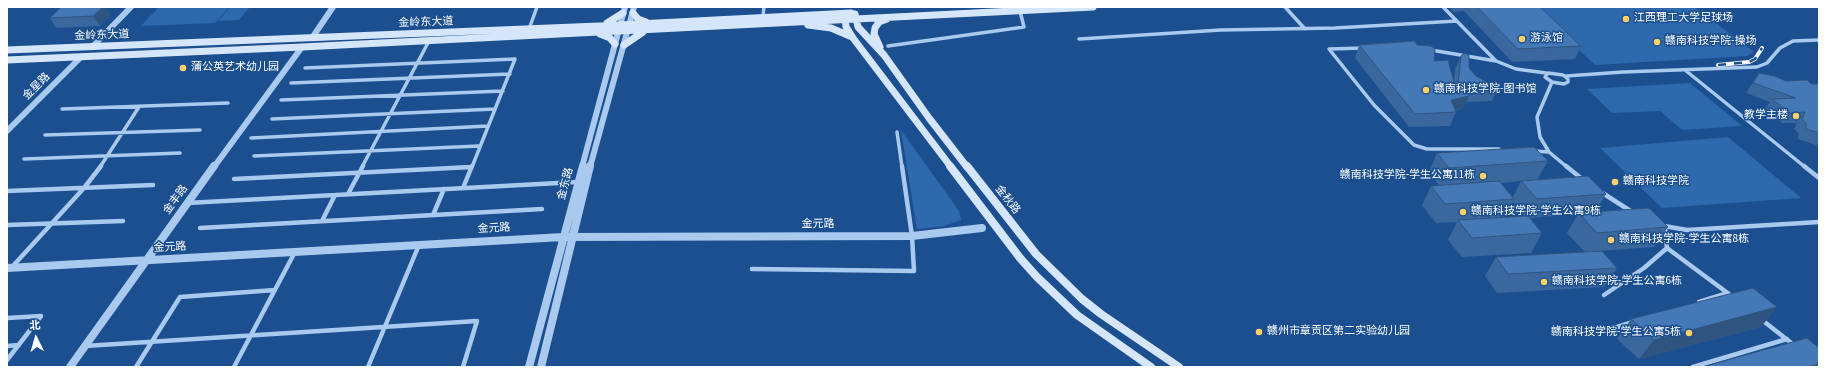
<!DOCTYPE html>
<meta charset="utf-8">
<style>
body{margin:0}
#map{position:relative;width:1826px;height:374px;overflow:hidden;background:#1b4f8f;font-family:"Source Sans 3","Noto Sans SC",sans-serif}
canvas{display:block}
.frame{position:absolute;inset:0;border:8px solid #fff;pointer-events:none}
.north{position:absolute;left:16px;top:318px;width:40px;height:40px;-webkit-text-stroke:3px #1b4f8f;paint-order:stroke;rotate:355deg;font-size:11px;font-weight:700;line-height:16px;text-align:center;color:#fff}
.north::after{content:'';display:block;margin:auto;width:14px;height:18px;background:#fff;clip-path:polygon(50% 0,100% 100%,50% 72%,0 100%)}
</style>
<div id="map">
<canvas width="1826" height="374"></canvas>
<div class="frame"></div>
<div class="north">北</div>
</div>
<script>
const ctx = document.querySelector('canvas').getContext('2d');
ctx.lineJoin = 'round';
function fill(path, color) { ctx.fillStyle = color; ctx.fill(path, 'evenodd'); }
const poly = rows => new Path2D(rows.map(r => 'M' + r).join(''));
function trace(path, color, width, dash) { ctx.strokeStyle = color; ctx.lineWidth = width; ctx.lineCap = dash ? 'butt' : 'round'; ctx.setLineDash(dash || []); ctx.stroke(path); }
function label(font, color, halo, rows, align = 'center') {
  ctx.font = font + ' "Source Sans 3","Noto Sans SC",sans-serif'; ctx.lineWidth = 3; ctx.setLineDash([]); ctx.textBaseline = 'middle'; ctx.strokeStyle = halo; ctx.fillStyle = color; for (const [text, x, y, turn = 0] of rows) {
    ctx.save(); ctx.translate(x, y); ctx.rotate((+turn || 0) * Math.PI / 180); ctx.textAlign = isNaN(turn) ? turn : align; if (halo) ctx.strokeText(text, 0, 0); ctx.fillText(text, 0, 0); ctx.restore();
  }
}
fill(poly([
 [159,7,229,7,215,23,141,26],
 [230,7,250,7,239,20,218,21],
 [1528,7,1695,7,1754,52,1747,56,1595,65,1561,33],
 [1690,83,1742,126,1682,130,1660,111,1612,113,1587,89],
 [901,130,959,211,961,220,944,226,917,229],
 [1728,137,1801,198,1662,208,1600,148]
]), '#2e69ad');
trace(poly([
 [1285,7,1305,29],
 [1443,7,1496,61],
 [763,16,764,7],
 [529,29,537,7],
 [1079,39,1221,30,1335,28,1457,21],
 [888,46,1024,27,1019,7],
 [1329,49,1374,105,1414,145,1427,149,1499,149],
 [1329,49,1363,48],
 [1431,50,1496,61,1516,69,1546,73],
 [305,68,515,59,472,167],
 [1685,70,1805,167],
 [1548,73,1563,75,1568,79,1568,82,1564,84,1552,82,1545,77,1548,73],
 [1566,76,1623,72,1757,67,1767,63,1780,48,1793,41,1819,40],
 [1552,82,1537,117,1540,137,1549,152,1567,167],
 [291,83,510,74],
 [281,100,503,91],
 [62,109,228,103],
 [272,119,495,109],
 [897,132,902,167],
 [45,135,200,130],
 [251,138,488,126],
 [1534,151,1549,152],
 [254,156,479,146],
 [24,159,180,153],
 [100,167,139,107],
 [362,167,429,41]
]), '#a9c9ee', 3.5);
trace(poly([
 [1566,166,1582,179],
 [1804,166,1819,178],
 [234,179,471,167],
 [463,188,472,166],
 [7,191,153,185],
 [1601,192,1632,212],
 [348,194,363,166],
 [187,203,577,182],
 [433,215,444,189],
 [322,221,335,195,337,195],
 [7,225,123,221],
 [1664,226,1687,230,1819,222],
 [1665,227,1667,248,1733,297],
 [200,228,542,209],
 [12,267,84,188,101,166],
 [752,269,914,271,912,236,902,166],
 [1604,295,1644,268,1667,248],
 [1699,302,1728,293],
 [7,318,41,316,7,360],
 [1762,320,1794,345],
 [1611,329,1633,322],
 [7,346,19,345],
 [85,346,477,321,463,367],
 [136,367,180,297,275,290],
 [234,367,295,252],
 [368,367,419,245],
 [1693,367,1787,339]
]), '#a9c9ee', 4.5);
trace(poly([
 [312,38,333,7],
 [92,47,131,7],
 [7,131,81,57],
 [214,167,302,47],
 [582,167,625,7],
 [590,167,634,7]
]), '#a9c9ee', 6);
trace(poly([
 [7,268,563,237,912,236,982,228],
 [70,367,214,166],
 [529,367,583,166],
 [541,367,590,166]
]), '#a9c9ee', 8);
trace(poly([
 [633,13,638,19,646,22],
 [845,14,846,27,853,38,951,167],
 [855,14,858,27,884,55,929,118,967,167],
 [607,23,623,13],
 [808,25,831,28,852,37],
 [600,34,610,38,615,44],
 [624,45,643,32],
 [880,47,874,34,875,28,879,22,887,19],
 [7,50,599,26,851,13],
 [7,60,302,47,1093,7]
]), '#d6e6fa', 7);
trace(poly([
 [950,166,1020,258,1037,277,1077,315,1151,367],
 [967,166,1036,254,1082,299,1101,314,1179,367]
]), '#d6e6fa', 8);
const rail = poly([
 [1718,65,1749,62,1755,59,1762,48]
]);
trace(rail, '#fff', 4);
trace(rail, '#1b4f8f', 2.5, [8]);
fill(poly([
 [72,7,105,7,110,15,100,26,56,28,50,18],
 [1449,7,1540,7,1581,46,1575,59,1512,62,1464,11,1454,12],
 [1359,45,1417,45,1434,61,1454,82,1455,69,1461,56,1469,68,1476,76,1498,88,1492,101,1466,102,1462,109,1455,111,1456,112,1450,126,1409,127,1355,58],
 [1759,73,1786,81,1811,84,1819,84,1819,146,1798,139,1798,133,1794,129,1797,123,1782,123,1765,109,1770,102,1746,93],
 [1437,153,1548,161,1537,180,1606,194,1595,212,1668,227,1654,247,1598,251,1617,268,1604,287,1497,293,1485,276,1496,257,1585,252,1567,233,1578,214,1530,218,1542,233,1531,253,1462,257,1448,240,1457,222,1436,223,1422,205,1431,186,1439,185,1429,172],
 [1521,181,1513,197,1501,183],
 [1513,202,1524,216,1505,217],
 [1631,319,1761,327,1639,359,1617,339]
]), '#3a679d');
fill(poly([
 [103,7,105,7,110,15,100,26,93,16],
 [1469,96,1462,109,1447,112,1451,100],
 [1777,307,1761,327,1639,359,1654,340],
 [1819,364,1819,367,1808,367]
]), '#305480');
const building = poly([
 [61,7,103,7,93,16,50,18,61,7],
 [1477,7,1540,7,1581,46,1518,49,1477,7],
 [1415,41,1417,45,1431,46,1435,49,1434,61,1448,60,1457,94,1461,56,1464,53,1469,55,1469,68,1476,76,1498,88,1470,89,1469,96,1451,100,1456,112,1415,114,1359,45,1415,41],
 [1759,73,1774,76,1786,81,1807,80,1811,84,1819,84,1819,133,1806,129,1806,123,1802,119,1805,112,1790,113,1772,99,1796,98,1753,83,1759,73],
 [1534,147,1548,161,1449,168,1437,153,1534,147],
 [1588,176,1606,194,1537,199,1521,181,1588,176],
 [1499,181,1514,199,1445,204,1431,186,1499,181],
 [1649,208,1668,227,1597,233,1579,213,1649,208],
 [1528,216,1542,233,1472,238,1458,220,1528,216],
 [1602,251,1617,268,1508,274,1496,257,1602,251],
 [1753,288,1777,307,1654,340,1631,319,1753,288],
 [1807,338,1819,348,1819,364,1808,367,1702,367,1807,338]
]);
fill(building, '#4478b7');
trace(building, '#305480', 1);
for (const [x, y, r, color] of [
 [1626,19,4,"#ffd166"],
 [1522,39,4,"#ffd166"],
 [1657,42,4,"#ffd166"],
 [183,68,4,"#ffd166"],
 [1426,90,4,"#ffd166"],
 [1796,116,4,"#ffd166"],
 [1483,176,4,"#ffd166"],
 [1615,182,4,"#ffd166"],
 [1463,212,4,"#ffd166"],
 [1611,240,4,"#ffd166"],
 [1544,282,4,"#ffd166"],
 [1259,332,4,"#ffd166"],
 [1689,333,4,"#ffd166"]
]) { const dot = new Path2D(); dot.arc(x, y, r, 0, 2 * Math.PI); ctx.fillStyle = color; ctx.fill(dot); trace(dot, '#1b4f8f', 1.5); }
label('11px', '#fff', '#1b4f8f', [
 ["江西理工大学足球场",1634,19],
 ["游泳馆",1530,39],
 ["赣南科技学院-操场",1665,42],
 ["蒲公英艺术幼儿园",191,68],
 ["赣南科技学院-图书馆",1434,90],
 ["教学主楼",1788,116,"right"],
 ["赣南科技学院-学生公寓11栋",1475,176,"right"],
 ["赣南科技学院",1623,182],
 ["赣南科技学院-学生公寓9栋",1471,212],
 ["赣南科技学院-学生公寓8栋",1619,240],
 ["赣南科技学院-学生公寓6栋",1552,282],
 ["赣州市章贡区第二实验幼儿园",1267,332],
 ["赣南科技学院-学生公寓5栋",1681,333,"right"]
], 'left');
label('11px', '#fff', '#1b4f8f', [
 ["金岭东大道",426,23,-2],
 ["金岭东大道",102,36,-2],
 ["金星路",37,87,-45],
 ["金东路",566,184,-75],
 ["金丰路",176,200,-54],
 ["金秋路",1007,200,52],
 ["金元路",818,225],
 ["金元路",494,229,-3],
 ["金元路",170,248,-3]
]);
</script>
